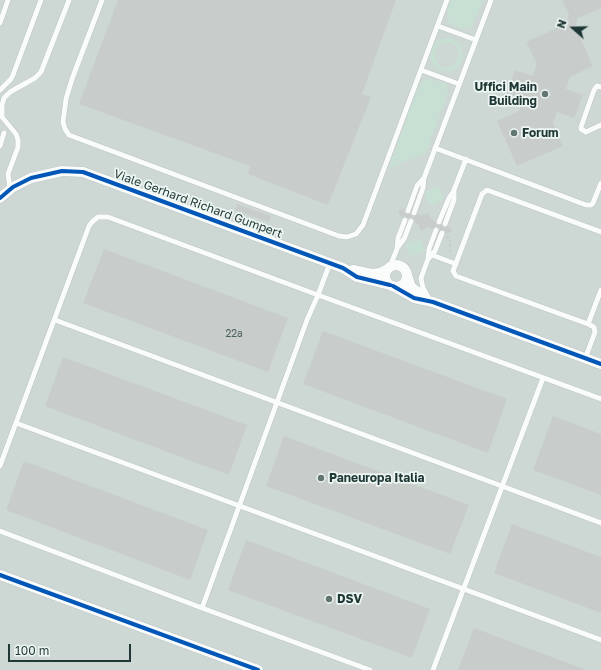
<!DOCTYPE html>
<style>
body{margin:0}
#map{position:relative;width:601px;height:670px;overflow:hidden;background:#e0e6e5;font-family:"Golos Text",sans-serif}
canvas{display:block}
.north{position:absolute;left:553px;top:8px;width:40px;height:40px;-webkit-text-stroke:3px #edf6f3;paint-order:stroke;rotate:290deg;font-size:11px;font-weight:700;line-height:16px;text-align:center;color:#1f3836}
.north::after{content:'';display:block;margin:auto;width:14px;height:18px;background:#1f3836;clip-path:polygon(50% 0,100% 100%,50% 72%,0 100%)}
.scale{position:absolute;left:8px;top:644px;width:123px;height:18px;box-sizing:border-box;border:2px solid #1f3836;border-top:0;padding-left:5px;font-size:12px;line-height:14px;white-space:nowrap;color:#1f3836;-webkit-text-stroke:3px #edf6f3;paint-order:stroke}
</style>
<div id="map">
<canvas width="601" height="670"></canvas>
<div class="north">N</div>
<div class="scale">100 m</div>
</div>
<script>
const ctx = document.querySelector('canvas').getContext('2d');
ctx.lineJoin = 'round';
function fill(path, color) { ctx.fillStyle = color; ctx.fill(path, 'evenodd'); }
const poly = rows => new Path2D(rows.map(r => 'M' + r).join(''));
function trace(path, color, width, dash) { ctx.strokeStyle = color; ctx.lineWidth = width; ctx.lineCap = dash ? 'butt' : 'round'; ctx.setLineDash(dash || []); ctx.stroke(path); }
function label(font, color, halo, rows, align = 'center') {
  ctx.font = font + ' "Golos Text",sans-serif'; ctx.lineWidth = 3.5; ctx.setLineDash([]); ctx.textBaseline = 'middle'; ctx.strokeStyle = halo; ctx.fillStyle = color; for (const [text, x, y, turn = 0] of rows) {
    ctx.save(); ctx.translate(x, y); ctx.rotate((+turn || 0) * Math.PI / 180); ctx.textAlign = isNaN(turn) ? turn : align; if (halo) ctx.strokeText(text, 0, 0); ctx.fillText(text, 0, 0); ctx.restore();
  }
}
fill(poly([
 [0,0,601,0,601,670,0,670]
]), '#cdd8d5');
fill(poly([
 [451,0,483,0,472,26,467,29,463,29,452,25,448,21,447,12],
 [450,38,457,42,461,46,463,58,458,67,454,70,443,71,436,68,433,64,430,57,430,52,434,44,438,40],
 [446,42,451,43,456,46,459,55,455,64,446,68,438,64,434,55,435,51,438,45],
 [425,79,431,79,443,83,446,85,448,92,426,153,388,169,419,86],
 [438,186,444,199,430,206,424,192],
 [419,238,425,251,411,257,405,244]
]), '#c8e0d3');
fill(poly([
 [118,0,396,0,362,94,371,97,328,205,248,174,250,166,79,104],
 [562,0,601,0,601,8,578,18,575,27,593,66,570,77,566,89,583,95,574,118,557,112,553,123,563,146,517,166,497,121,519,111,524,99,507,93,515,70,532,76,537,64,526,42,566,24,569,15],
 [237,204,271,216,269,222,235,210],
 [403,209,405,214,410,214,413,217,416,216,418,214,422,215,428,213,431,219,435,221,436,225,441,225,444,228,449,226,452,231,446,234,445,230,440,230,439,227,436,226,432,229,428,227,421,231,418,224,415,223,415,220,413,217,408,218,405,216,400,217,398,211],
 [104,249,288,318,268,372,83,303],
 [323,331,507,399,488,453,303,384],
 [63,357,247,425,229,475,45,406],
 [553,416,601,434,601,495,533,470],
 [284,436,469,505,450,554,266,486],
 [24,461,208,530,190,580,6,510],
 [512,524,601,557,601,613,494,573],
 [246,540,430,609,412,658,228,590],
 [474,628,584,669,583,670,458,670]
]), '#c8cdcc');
const lane = poly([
 [102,0,72,79,66,99,63,122,65,129,69,135,339,236,347,237,356,234,363,225,447,0],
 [0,23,8,0],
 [438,26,476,40],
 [421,70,459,84],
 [601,87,597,86,594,90,581,127,581,129,586,132,601,125],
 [0,90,11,79,13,75,41,0],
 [0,146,4,133],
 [435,148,586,205,591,205,593,203,601,183],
 [10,189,8,174,18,147,18,140,16,134,2,117,2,105,4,98,10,92,35,78,41,72,69,0],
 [408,211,417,186,424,178],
 [414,213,423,188,424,178,491,0],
 [439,222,449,198,454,191],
 [445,224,454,200,454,190,466,159],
 [601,232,487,190,482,194,453,271,456,276,588,324,601,290],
 [398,247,404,239,411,221],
 [432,255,456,264],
 [429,258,435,251,442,233],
 [330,263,318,295,601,399],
 [390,266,397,249,398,238,405,220],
 [427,295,423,288,421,278,428,259,429,249,436,230],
 [55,320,601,523],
 [585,359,595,332,594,327,588,324],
 [16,423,601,640],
 [0,466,89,226,92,222,98,217,108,217,318,295,307,320,202,608,0,531],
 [202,608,370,670],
 [433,670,543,378]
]);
const street = poly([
 [0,198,13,187,31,178,62,171,83,172,343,268,357,277,390,285],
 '385 276a11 11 0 1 1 22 0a11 11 0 1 1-22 0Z',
 [353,270,372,274,380,273,388,269],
 [407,275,411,287,426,298],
 [393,286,414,298,433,302,601,364],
 [0,575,258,670]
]);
trace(lane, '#bdc3c2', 6);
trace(street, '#bdc3c2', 11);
trace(poly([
 [447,237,450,238,450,255]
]), '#bec7c6', 1.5, [2, 3]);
trace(lane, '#fafbfb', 5);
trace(street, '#fafbfb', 10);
trace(poly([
 [0,198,13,187,31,178,62,171,83,172,343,268,357,277,390,285],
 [393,286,414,298,433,302,601,364],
 [0,575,258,670]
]), '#0057b8', 4);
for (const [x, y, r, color] of [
 [545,94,4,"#637573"],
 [514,133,4,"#637573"],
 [321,478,4,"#637573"],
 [329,599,4,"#637573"]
]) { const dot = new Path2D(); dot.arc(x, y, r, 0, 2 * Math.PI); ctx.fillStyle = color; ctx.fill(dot); trace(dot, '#edf6f3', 1.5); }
label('10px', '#4a5e5c', null, [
 ["22a",234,334]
]);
label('bold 12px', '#1f3836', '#edf6f3', [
 ["Uffici Main",537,87,"right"],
 ["Building",537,101,"right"],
 ["Forum",522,133],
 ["Paneuropa Italia",329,478],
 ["DSV",337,599]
], 'left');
label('12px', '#1f3836', '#edf6f3', [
 ["Viale Gerhard Richard Gumpert",198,204,20]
]);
</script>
